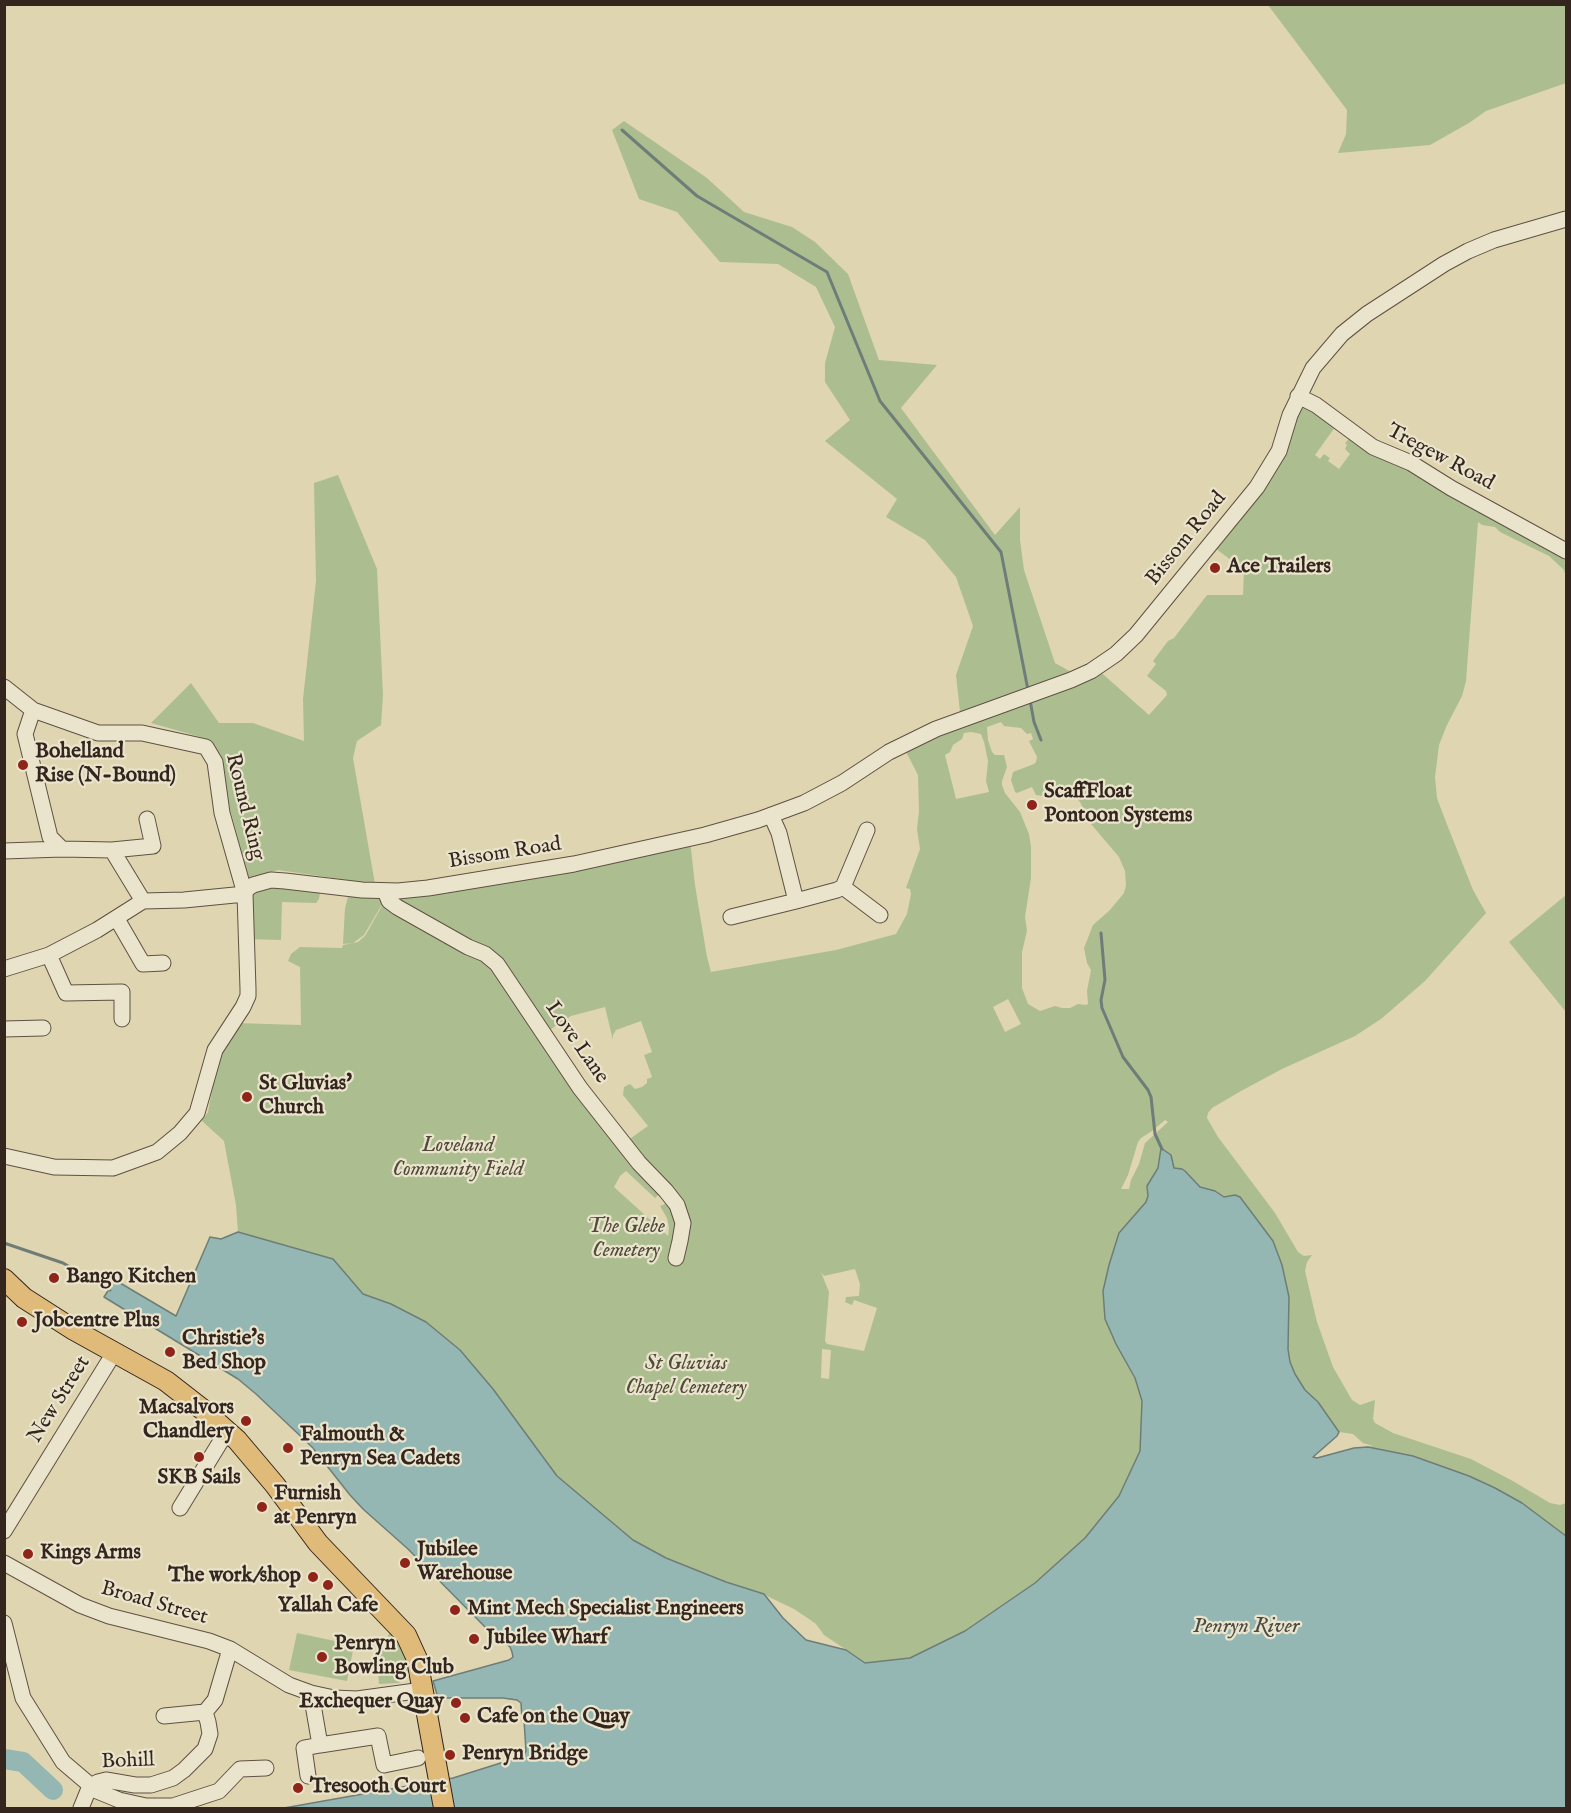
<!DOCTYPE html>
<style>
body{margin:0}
#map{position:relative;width:1571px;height:1813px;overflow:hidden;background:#dfd5b0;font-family:"IM FELL English",serif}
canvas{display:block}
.frame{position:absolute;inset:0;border:6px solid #34251f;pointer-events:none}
</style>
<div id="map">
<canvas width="1571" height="1813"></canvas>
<div class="frame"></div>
</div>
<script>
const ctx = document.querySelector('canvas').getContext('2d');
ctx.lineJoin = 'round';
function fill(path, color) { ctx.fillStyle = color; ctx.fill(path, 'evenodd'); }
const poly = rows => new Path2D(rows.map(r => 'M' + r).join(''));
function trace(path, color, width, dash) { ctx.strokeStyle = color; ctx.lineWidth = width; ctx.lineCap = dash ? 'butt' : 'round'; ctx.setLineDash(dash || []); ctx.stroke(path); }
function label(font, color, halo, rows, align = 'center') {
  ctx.font = font + ' "IM FELL English",serif'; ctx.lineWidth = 4.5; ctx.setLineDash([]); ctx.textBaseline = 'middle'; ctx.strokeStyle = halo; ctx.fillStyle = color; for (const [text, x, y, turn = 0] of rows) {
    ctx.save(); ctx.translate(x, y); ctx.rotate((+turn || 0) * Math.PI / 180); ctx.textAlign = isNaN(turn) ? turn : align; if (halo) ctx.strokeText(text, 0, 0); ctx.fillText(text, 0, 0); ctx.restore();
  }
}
fill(poly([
 [1268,5,1566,5,1566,83,1486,111,1469,123,1430,145,1338,153,1346,134,1347,110],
 [624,121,707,178,744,212,792,227,815,242,848,274,879,360,937,365,901,408,995,535,1020,507,1020,540,1024,570,1055,663,1073,673,960,712,956,675,973,626,956,577,925,540,886,517,897,499,825,441,850,420,825,382,825,363,835,327,816,287,778,264,720,262,677,212,639,199,612,130],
 [1299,396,1315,405,1338,423,1315,455,1320,459,1324,454,1330,458,1328,461,1339,469,1350,454,1345,449,1347,445,1345,443,1349,439,1354,443,1358,438,1384,454,1409,463,1422,470,1456,492,1566,552,1566,577,1564,570,1549,556,1500,532,1495,527,1482,525,1478,522,1466,681,1462,696,1447,725,1439,745,1435,777,1437,798,1446,822,1473,890,1486,913,1425,981,1381,1019,1355,1036,1282,1069,1241,1091,1212,1108,1208,1113,1207,1118,1218,1137,1275,1213,1298,1252,1304,1256,1312,1255,1307,1262,1305,1271,1317,1322,1333,1367,1352,1400,1360,1405,1375,1400,1373,1419,1375,1423,1393,1433,1471,1459,1511,1480,1550,1503,1560,1505,1566,1503,1566,1808,1243,1808,1236,1800,1232,1788,1233,1759,1237,1729,1237,1703,1235,1690,1222,1656,1225,1640,1219,1621,1219,1602,1201,1580,1198,1570,1196,1552,1182,1539,1176,1526,1176,1517,1180,1503,1181,1490,1192,1471,1200,1448,1197,1431,1181,1404,1179,1396,1188,1347,1189,1329,1186,1312,1173,1277,1166,1265,1155,1254,1151,1243,1151,1232,1154,1221,1169,1207,1172,1200,1170,1174,1162,1150,1168,1178,1169,1202,1151,1220,1148,1238,1149,1247,1155,1262,1163,1268,1170,1279,1181,1305,1186,1331,1186,1350,1178,1382,1176,1398,1193,1430,1196,1446,1194,1457,1189,1472,1177,1490,1176,1507,1171,1519,1172,1528,1176,1541,1190,1559,1195,1579,1213,1607,1213,1618,1221,1635,1220,1645,1216,1656,1229,1690,1231,1702,1230,1738,1225,1763,1220,1784,1214,1793,1204,1800,1198,1800,1003,1763,855,1746,742,1743,615,1753,584,1744,576,1705,564,1679,530,1647,508,1602,476,1570,354,1470,339,1432,249,1348,218,1340,176,1316,210,1237,221,1239,238,1232,236,1205,224,1141,202,1121,208,1112,215,1074,209,1074,217,1048,234,1023,301,1025,300,967,288,961,291,954,300,947,342,948,343,945,358,942,365,936,387,897,389,901,397,908,468,948,485,955,497,965,581,1089,644,1171,662,1188,662,1191,655,1198,626,1171,620,1176,614,1187,668,1236,669,1228,667,1218,660,1206,673,1201,679,1210,683,1226,680,1210,666,1190,645,1168,624,1143,648,1126,623,1095,624,1087,630,1084,635,1089,642,1087,647,1083,647,1079,652,1077,644,1055,652,1052,641,1021,616,1030,613,1035,613,1040,605,1007,571,1016,545,1033,498,964,490,957,460,942,398,907,390,900,386,892,445,886,548,870,690,840,695,885,707,957,711,972,836,950,896,934,907,914,911,894,910,889,906,888,920,849,917,829,919,811,918,775,903,746,954,722,1071,680,1096,668,1149,715,1167,695,1166,691,1147,676,1156,664,1153,661,1168,641,1174,638,1207,595,1243,595,1244,570,1211,545,1268,472,1279,452,1291,415],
 [1001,722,1004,726,1021,728,1027,734,1031,733,1033,739,1029,741,1037,757,1036,762,1034,764,1013,772,1011,780,1015,792,1017,793,1032,787,1036,795,1044,796,1051,792,1056,798,1069,793,1073,794,1080,802,1091,824,1119,857,1125,871,1126,885,1124,893,1110,910,1093,925,1084,948,1087,963,1091,970,1087,991,1088,1004,1086,1005,1078,1004,1070,1008,1062,1008,1055,1006,1040,1011,1028,1004,1022,988,1022,952,1027,931,1025,917,1031,878,1031,847,1029,834,1020,812,1005,793,1002,785,1002,781,1007,767,1004,755,995,755,992,752,988,740,987,727],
 [971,732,981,734,984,742,988,761,986,781,989,792,956,799,945,755,950,752,953,745,962,739,964,733],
 [1008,999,1021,1024,1005,1032,993,1007],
 [1165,1120,1168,1122,1145,1143,1139,1164,1131,1180,1129,1189,1121,1189,1128,1175,1138,1142,1141,1138,1152,1131],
 [855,1269,860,1284,859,1296,846,1297,845,1302,852,1305,854,1300,877,1308,864,1351,827,1344,825,1341,829,1292,821,1272,824,1276],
 [822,1349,831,1350,829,1379,821,1378],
 [1339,1432,1353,1434,1363,1443,1373,1446,1354,1448,1317,1458,1313,1457,1337,1436],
 [765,1595,794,1609,809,1619,816,1624,824,1635,845,1649,816,1644,802,1637,783,1618],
 [338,475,377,569,383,695,381,725,357,741,353,758,375,884,278,870,249,879,230,809,222,758,211,740,151,723,191,683,219,723,253,723,304,741,303,699,316,581,314,483],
 [321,886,319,899,316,903,282,902,281,940,246,939,251,887],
 [350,890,387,896,364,935,353,943,343,944,345,908],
 [1566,895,1566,1012,1509,942],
 [391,1630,410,1664,408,1674,399,1683,379,1684,377,1658],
 [297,1633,354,1645,347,1681,289,1670]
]), '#acbe90');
const water = poly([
 [1161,1148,1171,1155,1174,1168,1182,1169,1185,1171,1200,1187,1215,1191,1224,1197,1235,1195,1240,1197,1273,1241,1282,1265,1289,1297,1288,1349,1290,1362,1295,1374,1305,1390,1318,1402,1339,1432,1337,1436,1313,1457,1317,1458,1354,1448,1368,1447,1413,1456,1469,1476,1495,1488,1522,1503,1566,1536,1566,1808,284,1808,453,1778,523,1756,526,1751,524,1720,522,1720,521,1703,517,1700,503,1698,438,1698,433,1681,509,1660,513,1657,512,1652,510,1647,487,1629,408,1549,363,1509,350,1495,312,1447,256,1394,238,1379,104,1297,115,1280,176,1316,210,1237,221,1239,238,1232,333,1259,363,1294,391,1304,426,1322,460,1350,493,1389,557,1476,633,1540,666,1558,726,1582,764,1594,783,1618,806,1640,846,1650,865,1663,910,1658,965,1631,1035,1583,1085,1538,1119,1496,1140,1451,1142,1401,1135,1378,1116,1344,1105,1319,1103,1291,1109,1265,1119,1233,1146,1202,1148,1196,1147,1186,1158,1168,1161,1148]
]);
fill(water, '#95b7b4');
trace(water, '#6e7d78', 1.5);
trace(poly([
 [622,130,697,196,827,272,880,401,1001,552,1028,690],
 [1030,700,1034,722,1041,740],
 [1101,933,1105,980,1101,1000,1102,1008,1123,1057,1148,1090,1151,1097,1155,1134,1162,1149],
 [4,1243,63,1263,110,1290]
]), '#6e7d78', 3);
trace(poly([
 [4,1759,23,1762,53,1790]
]), '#95b7b4', 20);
const minor = poly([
 [1298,396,1316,405,1373,447,1411,463,1451,488,1566,551],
 [4,687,33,710,98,733,142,733,206,747,215,762,222,813,245,894,248,989,248,996,243,1007,215,1050,197,1113,180,1133,157,1152,113,1168,54,1167,4,1156],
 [33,710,25,734,50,837,62,849],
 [771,815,779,833,796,901,837,890,843,887,867,830],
 [112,850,153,846,147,819],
 [4,851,62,849,112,850,143,901],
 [843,887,880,915],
 [385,891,389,901,397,907,468,947,485,954,497,964,580,1088,639,1163,666,1191,677,1205,683,1223,680,1241,676,1258],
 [245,894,247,889,253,885,271,880,285,881,362,890,398,891,428,888,574,864,705,835,758,820,804,803,842,783,889,752,936,729,1071,680,1091,671,1116,654,1136,635,1257,487,1279,451,1290,415,1313,368,1342,334,1367,314,1444,264,1468,251,1494,240,1566,219],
 [731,917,796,901],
 [117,919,143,964,163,963],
 [49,955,66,993,122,992,122,1019],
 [4,969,49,955,97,930,143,901,184,900,245,894],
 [4,1029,43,1028],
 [180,1508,227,1431],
 [4,1531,114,1353],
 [4,1563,80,1605,109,1616,209,1641,230,1649,289,1685,311,1693,334,1698,357,1699,423,1690],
 [4,1623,23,1698,63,1762,97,1791,119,1800,146,1806,173,1806,219,1791,240,1769,266,1768],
 [311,1693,320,1745,378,1736,384,1765,418,1758],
 [205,1712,215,1700,230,1649],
 [164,1716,205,1712],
 [308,1776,304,1748,320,1745],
 [90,1786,98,1782,106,1780,135,1785,151,1785,173,1778,184,1770,205,1749,210,1734,208,1722,205,1712],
 [81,1808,90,1786]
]);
const major = poly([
 [4,1279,24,1298,74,1330,166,1381,202,1409,237,1440,275,1485,318,1543,406,1635,417,1659,444,1808]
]);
trace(minor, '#5f5143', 17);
trace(major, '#34251f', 22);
trace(minor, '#eae4cc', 15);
trace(major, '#e0ba78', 20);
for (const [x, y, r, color] of [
 [1215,568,6,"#8f2418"],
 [23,765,6,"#8f2418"],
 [1032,805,6,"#8f2418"],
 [247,1097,6,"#8f2418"],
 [54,1278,6,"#8f2418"],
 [22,1322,6,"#8f2418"],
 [170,1352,6,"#8f2418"],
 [246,1421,6,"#8f2418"],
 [288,1448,6,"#8f2418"],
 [199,1457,6,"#8f2418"],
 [262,1507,6,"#8f2418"],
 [28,1554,6,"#8f2418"],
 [405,1563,6,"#8f2418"],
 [313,1577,6,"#8f2418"],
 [328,1585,6,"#8f2418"],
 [455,1610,6,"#8f2418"],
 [474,1639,6,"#8f2418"],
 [322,1657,6,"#8f2418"],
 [456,1703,6,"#8f2418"],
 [465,1718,6,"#8f2418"],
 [450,1755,6,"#8f2418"],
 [298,1788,6,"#8f2418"]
]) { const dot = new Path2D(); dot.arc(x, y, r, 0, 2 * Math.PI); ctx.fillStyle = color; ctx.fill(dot); trace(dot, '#eae4cc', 2); }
label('21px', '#34251f', '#eae4cc', [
 ["Tregew Road",1440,458,28],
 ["Bissom Road",1187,539,-51],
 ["Round Ring",244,807,76],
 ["Bissom Road",505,854,-9],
 ["Love Lane",576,1043,55],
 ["New Street",60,1400,-58],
 ["Broad Street",154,1604,16],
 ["Bohill",128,1762,-2]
]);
label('bold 21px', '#34251f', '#eae4cc', [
 ["Ace Trailers",1227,568],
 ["Bohelland",35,753],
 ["Rise (N-Bound)",35,777],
 ["ScaffFloat",1044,793],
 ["Pontoon Systems",1044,817],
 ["St Gluvias'",259,1085],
 ["Church",259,1109],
 ["Bango Kitchen",66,1278],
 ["Jobcentre Plus",34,1322],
 ["Christie's",182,1340],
 ["Bed Shop",182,1364],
 ["Macsalvors",234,1409,"right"],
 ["Chandlery",234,1433,"right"],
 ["Falmouth &",300,1436],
 ["Penryn Sea Cadets",300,1460],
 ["SKB Sails",199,1479,"center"],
 ["Furnish",274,1495],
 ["at Penryn",274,1519],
 ["Jubilee",417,1551],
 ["Warehouse",417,1575],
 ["Kings Arms",40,1554],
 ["The work/shop",301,1577,"right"],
 ["Yallah Cafe",328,1607,"center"],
 ["Mint Mech Specialist Engineers",467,1610],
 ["Jubilee Wharf",486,1639],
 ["Penryn",334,1645],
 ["Bowling Club",334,1669],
 ["Exchequer Quay",444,1703,"right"],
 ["Cafe on the Quay",477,1718],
 ["Penryn Bridge",462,1755],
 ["Tresooth Court",310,1788]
], 'left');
label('italic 21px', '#524b3b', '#eae4cc', [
 ["Loveland",458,1147],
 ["Community Field",458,1171],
 ["The Glebe",626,1228],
 ["Cemetery",626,1252],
 ["St Gluvias",686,1365],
 ["Chapel Cemetery",686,1389]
]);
label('italic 22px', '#4c4a44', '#eae4cc', [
 ["Penryn River",1246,1627]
]);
</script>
